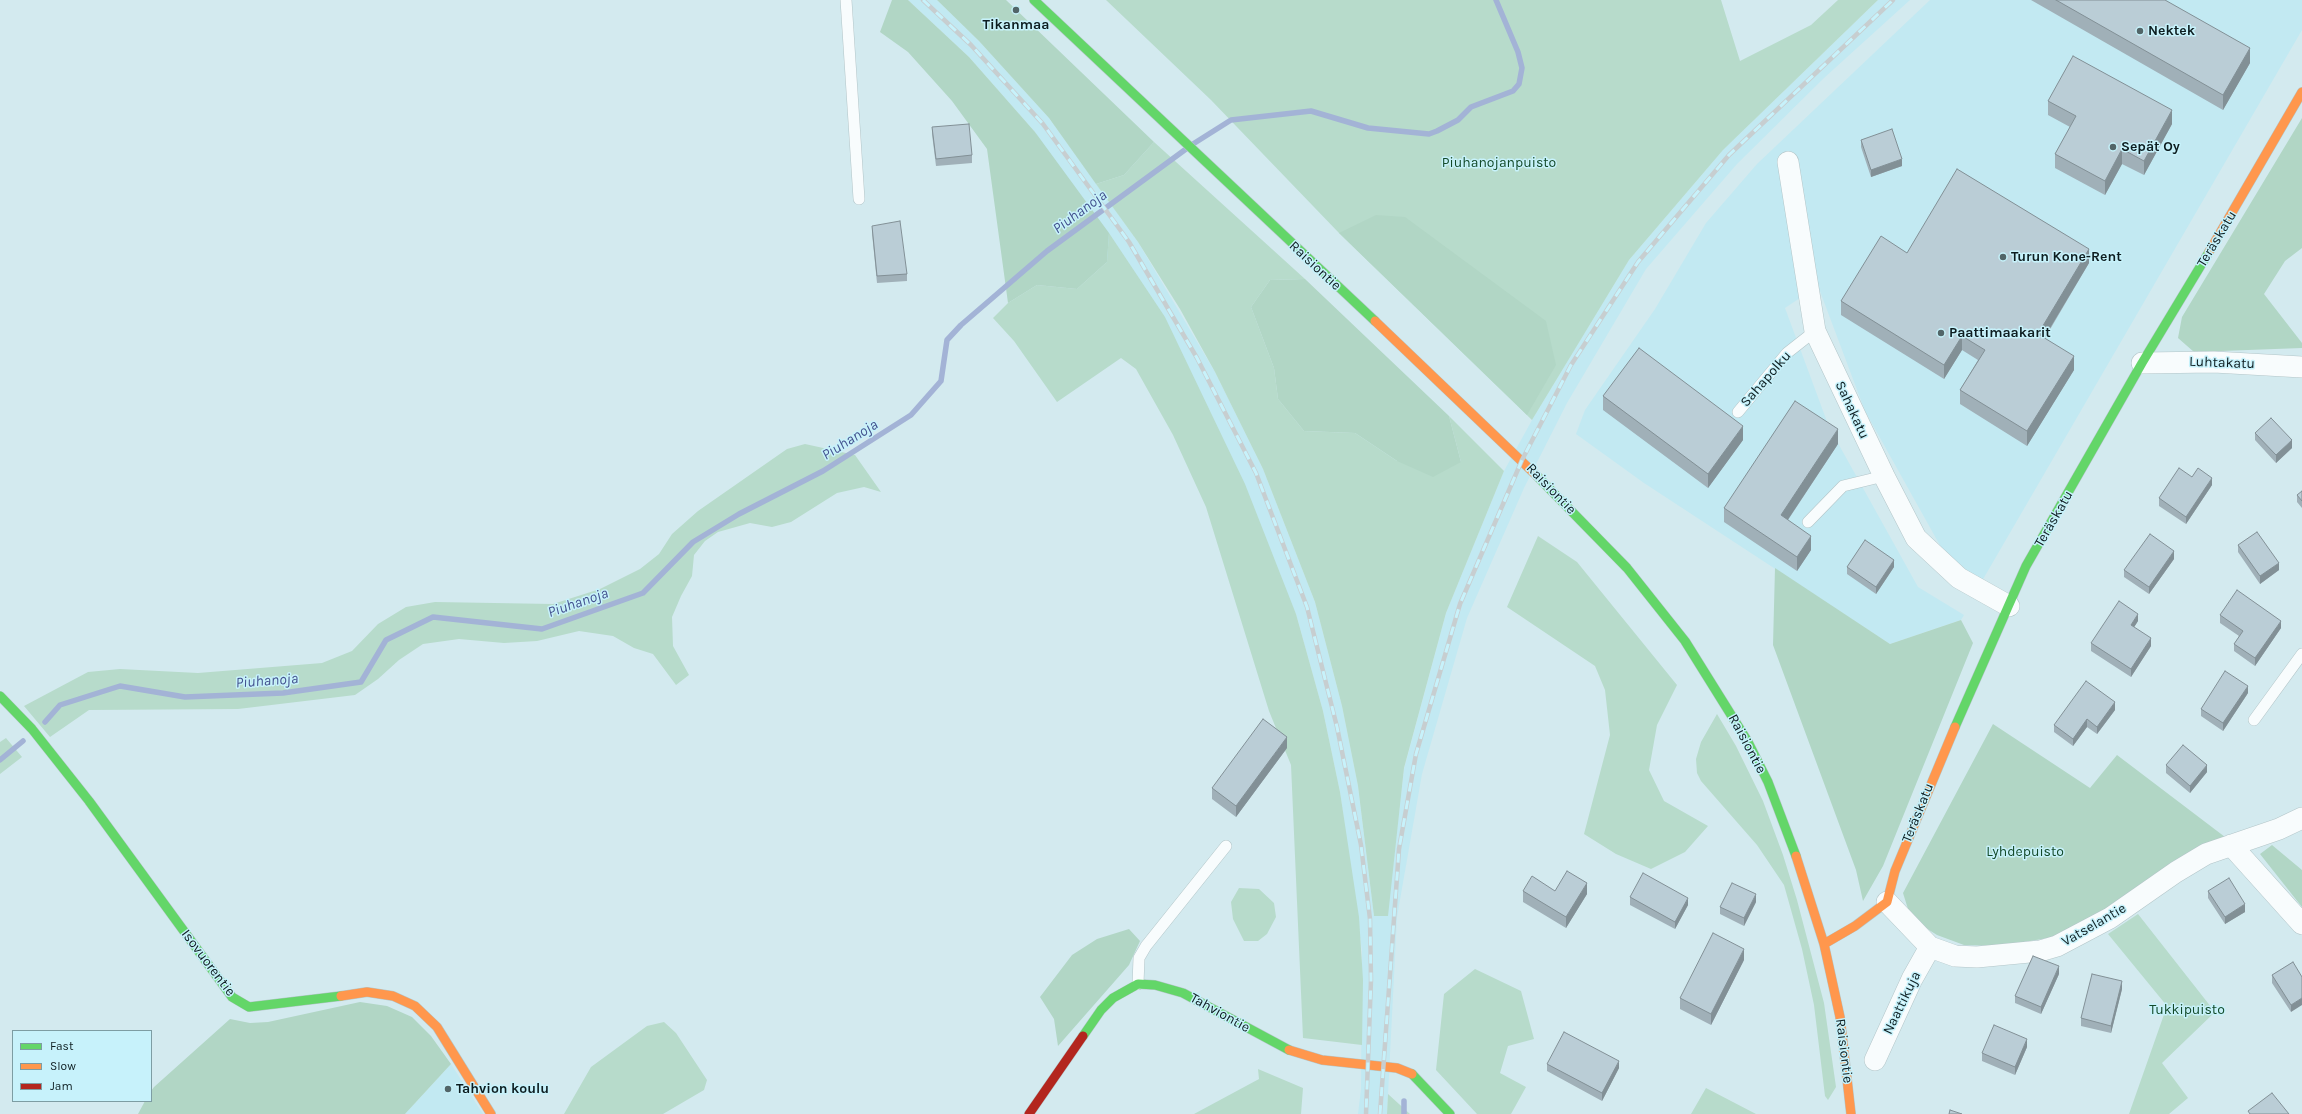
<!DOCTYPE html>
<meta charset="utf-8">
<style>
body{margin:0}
#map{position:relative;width:2302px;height:1114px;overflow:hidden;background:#d3eaef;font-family:Karla,sans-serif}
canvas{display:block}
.legend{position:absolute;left:12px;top:1030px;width:140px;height:72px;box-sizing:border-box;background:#c7f2fb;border:1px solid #7d9da3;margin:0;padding:5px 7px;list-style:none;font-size:12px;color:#0d1d20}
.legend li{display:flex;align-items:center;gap:8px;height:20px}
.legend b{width:20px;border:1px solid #7d9da3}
</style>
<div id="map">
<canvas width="2302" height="1114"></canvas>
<ul class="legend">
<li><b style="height:5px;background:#63d668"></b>Fast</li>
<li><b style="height:5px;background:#ff974d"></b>Slow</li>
<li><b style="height:5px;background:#b3261e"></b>Jam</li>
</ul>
</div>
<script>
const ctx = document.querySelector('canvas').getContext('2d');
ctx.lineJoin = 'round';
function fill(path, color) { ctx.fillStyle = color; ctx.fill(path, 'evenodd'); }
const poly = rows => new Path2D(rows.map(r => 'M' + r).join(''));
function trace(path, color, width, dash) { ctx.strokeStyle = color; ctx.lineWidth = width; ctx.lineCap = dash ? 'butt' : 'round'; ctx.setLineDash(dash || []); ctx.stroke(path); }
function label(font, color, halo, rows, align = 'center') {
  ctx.font = font + ' Karla,sans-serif'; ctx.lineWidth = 3; ctx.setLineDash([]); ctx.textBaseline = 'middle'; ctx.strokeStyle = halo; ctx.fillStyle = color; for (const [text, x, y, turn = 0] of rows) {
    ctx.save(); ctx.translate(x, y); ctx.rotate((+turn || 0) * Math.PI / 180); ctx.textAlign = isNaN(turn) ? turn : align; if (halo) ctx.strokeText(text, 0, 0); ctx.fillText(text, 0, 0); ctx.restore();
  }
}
fill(poly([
 [908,0,937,0,979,41,1049,118,1138,242,1215,372,1263,469,1315,602,1342,706,1358,786,1374,916,1387,916,1404,769,1446,613,1504,471,1532,420,1629,260,1723,150,1878,0,1910,0,1824,78,1737,164,1646,269,1567,403,1524,488,1467,618,1422,774,1397,917,1387,1114,1358,1114,1361,1089,1362,951,1340,792,1323,711,1296,614,1035,132,969,57],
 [1930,0,2302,0,2302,30,1982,581,1947,558,1865,411,1818,286,1785,308,1829,427,1918,587,1964,615,1961,620,1890,644,1644,483,1576,434,1585,410,1655,309,1706,223,1757,164],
 [451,1064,483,1114,405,1114]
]), '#c2e9f2');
fill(poly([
 [1106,0,1721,0,1740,61,1811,25,1838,0,1878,0,1723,150,1629,260,1532,420,1339,233,1211,100],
 [1154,142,1305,279,1270,280,1251,307,1274,368,1278,399,1304,431,1355,433,1397,461,1461,462,1449,416,1504,471,1446,613,1404,768,1388,916,1374,916,1358,786,1342,706,1315,602,1263,469,1215,372,1180,309,1138,242,1096,184,1124,175],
 [1109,233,1165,317,1245,484,1296,614,1323,711,1340,792,1359,917,1363,980,1362,1045,1303,1038,1291,765,1269,711,1206,507,1173,435,1136,369,1121,358,1057,402,1014,341,993,318,1008,303,1037,285,1077,289,1107,262],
 [805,444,855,455,881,492,864,487,837,493,791,522,772,527,750,523,718,532,705,541,694,555,692,576,681,596,672,617,673,646,689,675,676,685,653,654,634,648,613,636,579,631,537,641,504,643,459,639,423,644,399,660,378,679,355,695,238,709,89,710,50,737,24,706,88,672,120,669,198,673,322,663,352,651,378,624,406,607,435,602,553,604,600,589,640,569,659,554,672,534,698,511,787,449],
 [1538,536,1577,562,1677,685,1657,725,1649,770,1664,801,1708,826,1685,852,1651,869,1616,854,1584,834,1610,735,1605,690,1595,666,1507,607],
 [1717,714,1736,746,1763,801,1783,855,1797,900,1824,1003,1836,1087,1828,1100,1825,1096,1814,1005,1802,949,1784,885,1757,845,1701,781,1697,773,1696,759,1701,742],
 [6,738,22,757,0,774,0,742],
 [1239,888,1259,889,1274,903,1276,917,1267,934,1258,941,1244,941,1233,919,1231,902],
 [2138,914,2215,1012,2162,1063,2188,1098,2169,1114,2129,1114,2167,1006,2108,934],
 [1475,969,1521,991,1534,1039,1508,1046,1500,1073,1526,1087,1511,1114,1477,1114,1436,1070,1444,994],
 [664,1022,676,1033,707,1080,704,1090,663,1114,564,1114,591,1067,647,1026],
 [1258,1069,1303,1088,1301,1114,1194,1114,1259,1079],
 [1706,1088,1756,1114,1691,1114],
 [1388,1094,1410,1114,1387,1114]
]), '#b7dbcb');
fill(poly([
 [892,0,908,0,969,57,1035,132,1109,233,1107,262,1077,289,1037,285,1008,303,987,149,952,101,908,52,880,32],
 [937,0,1006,0,1154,142,1124,175,1096,184,1049,118,979,41],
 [2302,118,2302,248,2285,261,2264,294,2302,343,2302,348,2194,352,2178,338,2182,317],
 [1376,215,1405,217,1546,321,1556,365,1527,415,1339,233],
 [1305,279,1449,416,1461,462,1433,477,1397,461,1355,433,1304,431,1278,399,1274,368,1251,307,1270,280],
 [1775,568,1890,644,1961,620,1973,643,1883,866,1863,901,1856,870,1773,645],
 [1993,724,2090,788,2117,755,2225,837,2060,936,2000,946,1964,945,1937,935,1918,923,1908,909,1903,893],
 [2272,845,2302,870,2302,907,2260,854],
 [1129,929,1140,941,1129,965,1058,1046,1054,1019,1040,997,1072,955,1097,939],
 [360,1002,387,1006,412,1017,431,1036,451,1064,405,1114,138,1114,145,1101,151,1101,151,1091,154,1087,230,1019,250,1023,268,1022]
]), '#b1d6c5');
trace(poly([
 [1193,144,1231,120,1311,111,1368,128,1429,134,1437,131,1458,120,1471,107,1513,91,1519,84,1522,68,1518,52,1496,0],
 [45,722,60,705,120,686,185,697,283,693,361,682,386,640,433,617,542,629,643,593,693,542,739,514,823,471,911,415,941,381,947,340,961,325,1047,251,1186,149],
 [0,760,23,741],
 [1404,1114,1404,1101]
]), '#a3b3d6', 5.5);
const lane = poly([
 [846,0,859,199],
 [1738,412,1787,353,1815,331],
 [1808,522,1843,486,1884,476],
 [2254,720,2302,654],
 [1138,984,1139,958,1146,946,1226,846]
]);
const street = poly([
 [1788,162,1815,331,1884,476,1916,538,1959,578,2009,606],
 [2142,363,2214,362,2302,367],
 [2231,845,2302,924],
 [1887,902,1930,947,1955,956,1977,957,2040,951,2057,946,2110,918,2176,872,2206,854,2279,829,2302,818],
 [1875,1060,1912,979,1930,947]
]);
const fast = poly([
 [1034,0,1375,321],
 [1537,476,1627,568,1685,641,1748,742,1768,782,1796,856],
 [0,696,32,729,89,801,232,997,249,1007,341,996],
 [1955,727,2026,566,2142,363,2209,252],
 [1083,1036,1101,1010,1113,998,1138,984,1155,985,1183,993,1289,1050],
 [1412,1074,1450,1114]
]);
const slow = poly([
 [2209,252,2302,92],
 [1375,321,1537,476],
 [1796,856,1824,944,1840,1017,1851,1114],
 [1824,944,1855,926,1887,902,1895,871,1955,727],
 [341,996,367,992,393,996,415,1006,437,1027,491,1114],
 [1289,1050,1322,1060,1397,1068,1412,1074]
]);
const jam = poly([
 [1029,1114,1083,1036]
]);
trace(lane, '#b3c5c8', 12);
trace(street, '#b3c5c8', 22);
trace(fast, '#b3c5c8', 10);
trace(slow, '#b3c5c8', 10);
trace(jam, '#b3c5c8', 10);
trace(lane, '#f8fcfd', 11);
trace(street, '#f8fcfd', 21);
trace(fast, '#63d668', 9);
trace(slow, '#ff974d', 9);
trace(jam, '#b3261e', 9);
const rail = poly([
 [923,0,971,45,1043,124,1129,242,1197,358,1256,473,1307,607,1337,727,1361,845,1370,919,1371,980,1366,1114],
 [1380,1114,1399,849,1416,754,1460,604,1522,460,1571,365,1638,262,1729,155,1893,0]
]);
trace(rail, '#c7ced0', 4.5);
trace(rail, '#c7f2fb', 3, [9]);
fill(poly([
 [2031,0,2165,0,2250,63,2223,110],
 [2048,101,2172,124,2144,175,2122,164,2105,195,2055,168,2055,154,2070,127,2048,115],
 [932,127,972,155,972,163,936,166,932,134],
 [1861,140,1902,166,1871,177,1861,147],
 [872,226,907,274,907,281,877,283,872,233],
 [1907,253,2089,263,2045,338,2074,370,2027,446,1960,404,1960,390,1978,360,1962,350,1944,379,1841,315,1841,301],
 [1603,396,1743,440,1708,488,1603,410],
 [2255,433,2292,448,2276,463,2255,440],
 [1838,444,1788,520,1811,550,1797,571,1724,522,1724,508],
 [2192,477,2212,485,2186,524,2159,506,2159,498],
 [2302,491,2302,508,2297,502,2297,495],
 [2238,545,2279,570,2260,584,2238,552],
 [2174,559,2149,594,2124,577,2124,570],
 [1847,567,1894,567,1876,594,1847,574],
 [2220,615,2281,628,2255,666,2234,651,2234,644,2239,636,2220,623],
 [2138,621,2134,627,2151,646,2131,677,2091,651,2091,643],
 [2248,693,2223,731,2201,716,2201,709],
 [2115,710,2097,734,2087,727,2073,746,2054,732,2054,725],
 [1287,748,1236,817,1212,799,1212,788],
 [2166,765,2207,772,2190,793,2166,773],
 [1523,891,1555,891,1587,894,1566,928,1523,902],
 [2208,891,2245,912,2225,924,2208,898],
 [1630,897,1688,905,1675,929,1630,905],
 [1756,902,1744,926,1720,914,1720,907],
 [1744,960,1711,1025,1680,1009,1680,998],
 [2293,962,2291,1012,2272,983,2272,975],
 [2059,974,2041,1014,2015,1003,2015,996],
 [2122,989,2111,1033,2081,1026,2081,1018],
 [2027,1047,2015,1075,1982,1061,1982,1053],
 [1547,1064,1619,1068,1602,1101,1547,1071]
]), '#a0b0b8');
fill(poly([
 [2250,48,2250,63,2223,110,2223,95],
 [2172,110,2172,124,2144,175,2144,161],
 [2122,149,2122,164,2105,195,2105,181],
 [1902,159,1902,166,1871,177,1871,170],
 [2089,249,2089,263,2038,348,2038,334],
 [1962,336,1962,350,1944,379,1944,365],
 [2074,356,2074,370,2027,446,2027,431],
 [1743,426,1743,440,1708,488,1708,474],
 [1838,429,1838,444,1781,530,1781,515],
 [2292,440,2292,448,2276,463,2276,455],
 [2212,478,2212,485,2186,524,2186,517],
 [1811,536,1811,550,1797,571,1797,557],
 [2174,551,2174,559,2149,594,2149,587],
 [1894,560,1894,567,1876,594,1876,587],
 [2279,563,2279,570,2260,584,2260,576],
 [2138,614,2138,621,2131,632,2131,625],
 [2281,621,2281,628,2255,666,2255,658],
 [2151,638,2151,646,2131,677,2131,669],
 [2248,686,2248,693,2223,731,2223,723],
 [2115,702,2115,710,2097,734,2097,727],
 [2087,719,2087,727,2073,746,2073,739],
 [1287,737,1287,748,1236,817,1236,806],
 [2207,765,2207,772,2190,793,2190,786],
 [1587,883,1587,894,1566,928,1566,917],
 [1756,894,1756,902,1744,926,1744,918],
 [1688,898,1688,905,1675,929,1675,922],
 [2245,904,2245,912,2225,924,2225,917],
 [1744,949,1744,960,1711,1025,1711,1014],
 [2059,966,2059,974,2041,1014,2041,1007],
 [2122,981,2122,989,2111,1033,2111,1026],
 [2302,998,2302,1005,2291,1012,2291,1005],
 [2027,1039,2027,1047,2015,1075,2015,1067],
 [1619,1061,1619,1068,1602,1101,1602,1093]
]), '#829096');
const building = poly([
 [2056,0,2165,0,2250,48,2223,95,2056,0],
 [2073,56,2172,110,2144,161,2122,149,2105,181,2055,154,2076,116,2048,101,2073,56],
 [969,124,972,155,936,159,932,127,969,124],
 [1892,129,1902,159,1871,170,1861,140,1892,129],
 [1957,169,2089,249,2038,334,2074,356,2027,431,1960,390,1985,350,1962,336,1944,365,1841,301,1881,236,1907,253,1957,169],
 [900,221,907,274,877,276,872,226,900,221],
 [1639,348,1743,426,1708,474,1603,396,1639,348],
 [1795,401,1838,429,1781,515,1811,536,1797,557,1724,508,1795,401],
 [2271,418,2292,440,2276,455,2255,433,2271,418],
 [2179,468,2192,477,2198,468,2212,478,2186,517,2159,498,2179,468],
 [2302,491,2302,501,2297,495,2302,491],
 [2257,532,2279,563,2260,576,2238,545,2257,532],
 [2150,534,2174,551,2149,587,2124,570,2150,534],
 [1865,540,1894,560,1876,587,1847,567,1865,540],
 [2237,590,2281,621,2255,658,2234,644,2243,631,2220,615,2237,590],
 [2119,601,2138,614,2131,625,2151,638,2131,669,2091,643,2119,601],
 [2225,671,2248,686,2223,723,2201,709,2225,671],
 [2086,681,2115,702,2097,727,2087,719,2073,739,2054,725,2086,681],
 [1263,719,1287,737,1236,806,1212,788,1263,719],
 [2183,745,2207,765,2190,786,2166,765,2183,745],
 [1567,871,1587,883,1566,917,1523,891,1532,876,1555,891,1567,871],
 [1643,873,1688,898,1675,922,1630,897,1643,873],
 [2229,878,2245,904,2225,917,2208,891,2229,878],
 [1732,883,1756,894,1744,918,1720,907,1732,883],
 [1713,933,1744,949,1711,1014,1680,998,1713,933],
 [2033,956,2059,966,2041,1007,2015,996,2033,956],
 [2293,962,2302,977,2302,998,2291,1005,2272,975,2293,962],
 [2092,974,2122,981,2111,1026,2081,1018,2092,974],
 [1994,1025,2027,1039,2015,1067,1982,1053,1994,1025],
 [1564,1032,1619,1061,1602,1093,1547,1064,1564,1032],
 [2272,1093,2289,1114,2250,1114,2248,1111,2272,1093],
 [1950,1110,1962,1114,1949,1114,1950,1110]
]);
fill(building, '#bacdd6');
trace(building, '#829096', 1);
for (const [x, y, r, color] of [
 [1016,10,4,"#526568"],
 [2140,31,4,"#526568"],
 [2113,147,4,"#526568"],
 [2003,257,4,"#526568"],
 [1941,333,4,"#526568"],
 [448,1089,4,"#526568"]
]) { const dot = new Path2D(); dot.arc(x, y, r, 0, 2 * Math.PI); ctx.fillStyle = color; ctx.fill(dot); trace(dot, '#c7f2fb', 1.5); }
label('bold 14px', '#0d1d20', '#c7f2fb', [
 ["Tikanmaa",1016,25,"center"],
 ["Nektek",2148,31],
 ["Sepät Oy",2121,147],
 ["Turun Kone-Rent",2011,257],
 ["Paattimaakarit",1949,333],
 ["Tahvion koulu",456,1089]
], 'left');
label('14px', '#124928', '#c7f2fb', [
 ["Piuhanojanpuisto",1499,163],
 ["Lyhdepuisto",2025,852],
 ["Tukkipuisto",2187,1010]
]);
label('14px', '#0d1d20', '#c7f2fb', [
 ["Teräskatu",2217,239,-59],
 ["Raisiontie",1315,266,43],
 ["Luhtakatu",2222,363,2],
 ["Sahapolku",1766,379,-49],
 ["Sahakatu",1852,410,65],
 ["Raisiontie",1551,489,46],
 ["Teräskatu",2054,519,-60],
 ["Raisiontie",1747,744,62],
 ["Teräskatu",1918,813,-68],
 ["Vatselantie",2094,925,-30],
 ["Isovuorentie",208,963,53],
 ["Naattikuja",1902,1003,-64],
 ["Tahviontie",1220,1013,29],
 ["Raisiontie",1844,1051,83]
]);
label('italic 15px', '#43528e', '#c7f2fb', [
 ["Piuhanoja",1080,212,-36],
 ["Piuhanoja",850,440,-32],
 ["Piuhanoja",578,603,-19],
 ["Piuhanoja",267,681,-4]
]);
</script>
